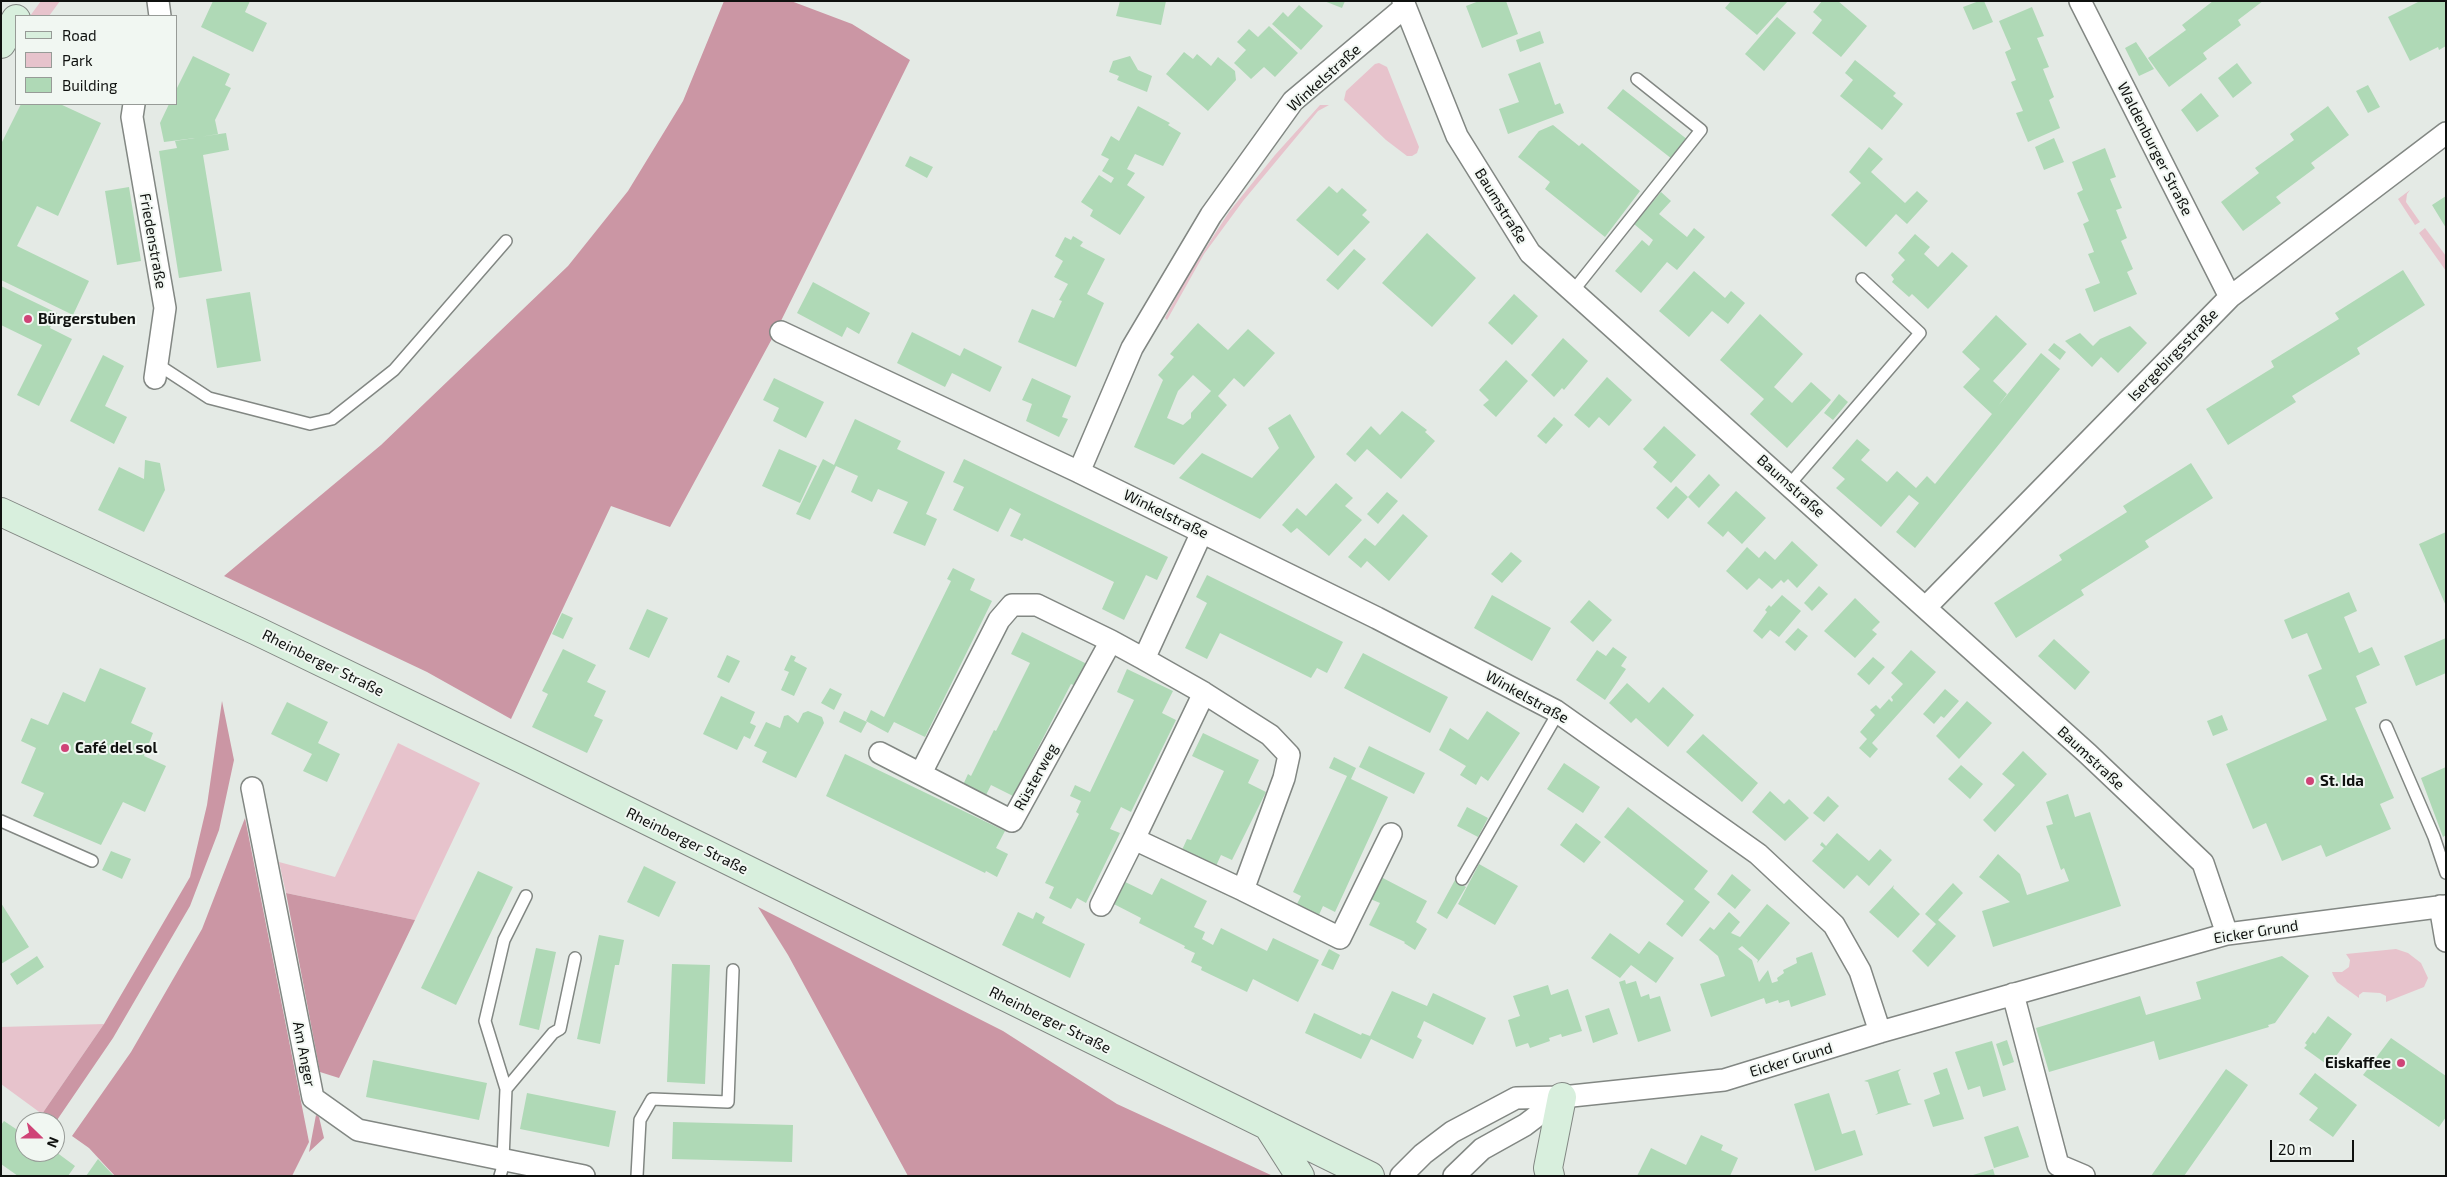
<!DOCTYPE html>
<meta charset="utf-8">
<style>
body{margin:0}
#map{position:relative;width:2447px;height:1177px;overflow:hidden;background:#e4eae5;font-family:"Exo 2",sans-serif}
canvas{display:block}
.frame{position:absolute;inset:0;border:2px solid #0f110f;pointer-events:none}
.legend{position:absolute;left:15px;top:15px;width:162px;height:90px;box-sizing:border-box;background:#f1f7f2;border:1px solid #979b97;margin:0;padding:6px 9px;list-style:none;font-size:15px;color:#0f110f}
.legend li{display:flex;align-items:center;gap:10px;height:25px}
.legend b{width:25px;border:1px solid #979b97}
.north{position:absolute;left:15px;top:1112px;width:50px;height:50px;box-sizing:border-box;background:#f1f7f2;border:1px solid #979b97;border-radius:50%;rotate:112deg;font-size:14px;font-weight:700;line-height:20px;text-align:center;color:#0f110f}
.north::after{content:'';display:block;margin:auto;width:18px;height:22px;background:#cf4477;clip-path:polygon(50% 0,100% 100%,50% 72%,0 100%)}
.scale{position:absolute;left:2270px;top:1140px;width:84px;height:22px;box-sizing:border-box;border:2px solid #0f110f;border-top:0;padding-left:6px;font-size:15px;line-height:18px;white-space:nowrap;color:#0f110f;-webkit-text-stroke:4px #f1f7f2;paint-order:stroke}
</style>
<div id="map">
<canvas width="2447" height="1177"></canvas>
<div class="frame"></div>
<ul class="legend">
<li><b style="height:6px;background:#d8efdd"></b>Road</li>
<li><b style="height:14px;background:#e7c3cc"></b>Park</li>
<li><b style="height:14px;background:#afd9b6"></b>Building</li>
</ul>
<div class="north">N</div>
<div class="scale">20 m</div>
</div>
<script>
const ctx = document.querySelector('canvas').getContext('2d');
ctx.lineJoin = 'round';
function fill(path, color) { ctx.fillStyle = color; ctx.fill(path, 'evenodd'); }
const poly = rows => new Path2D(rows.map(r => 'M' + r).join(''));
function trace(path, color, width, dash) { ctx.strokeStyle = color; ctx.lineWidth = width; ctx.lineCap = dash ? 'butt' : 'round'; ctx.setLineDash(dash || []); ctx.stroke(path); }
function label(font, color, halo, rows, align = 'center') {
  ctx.font = font + ' "Exo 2",sans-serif'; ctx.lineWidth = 4; ctx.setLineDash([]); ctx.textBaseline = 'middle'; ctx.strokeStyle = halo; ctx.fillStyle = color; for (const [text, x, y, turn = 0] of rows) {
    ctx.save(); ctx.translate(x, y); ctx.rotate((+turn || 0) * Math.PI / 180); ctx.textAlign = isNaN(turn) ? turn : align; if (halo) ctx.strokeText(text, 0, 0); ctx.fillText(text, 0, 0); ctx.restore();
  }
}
fill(poly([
 [41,1,60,1,49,16,30,16],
 [1379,63,1387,67,1419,147,1417,153,1412,156,1407,156,1386,140,1344,100,1346,91,1375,64],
 [1320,105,1329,105,1318,111,1243,201,1204,254,1167,320,1165,318,1187,277,1229,212,1275,155],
 [2410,190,2407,194,2406,202,2420,222,2415,225,2398,199],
 [2425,228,2446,256,2446,271,2419,233],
 [398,743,480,783,415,920,286,893,279,862,335,877],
 [2396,949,2408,953,2421,963,2428,978,2424,987,2386,1002,2386,996,2380,993,2363,992,2359,995,2359,998,2337,982,2333,975,2332,972,2342,972,2349,967,2350,960,2346,954],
 [104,1024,42,1114,1,1084,1,1027]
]), '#e7c3cc');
fill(poly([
 [724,1,791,1,852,24,910,60,774,335,670,527,611,506,511,719,427,672,224,576,381,445,568,266,628,191,683,101],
 [222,701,234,760,219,830,190,906,113,1038,55,1123,42,1114,104,1024,190,877,207,805],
 [245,818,309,1142,292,1176,115,1176,89,1148,72,1136,131,1052,202,929],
 [286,893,415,920,339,1078,320,1072],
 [758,907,1003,1031,1117,1104,1273,1176,908,1176,788,955],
 [316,1115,319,1117,324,1138,309,1152]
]), '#cb96a4');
fill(poly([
 [213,1,250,1,245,12,267,23,253,52,201,27],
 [1120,1,1166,1,1161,25,1116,16],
 [1324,1,1345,1,1342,8],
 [1479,1,1506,1,1518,34,1482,48,1466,6],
 [1731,1,1788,1,1757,35,1725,8],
 [1822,1,1838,1,1867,26,1841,57,1812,33,1822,20,1813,12],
 [1979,1,1984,1,1993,22,1973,30,1963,7],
 [2213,1,2263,1,2238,20,2241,25,2203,53,2207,59,2169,87,2148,58,2186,30,2182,25],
 [2420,1,2446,1,2446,46,2439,50,2438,47,2410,61,2388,17],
 [1299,5,1323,26,1301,50,1272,24,1283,12,1288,17],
 [2032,7,2044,36,2037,38,2049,67,2043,69,2054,97,2049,100,2060,128,2028,142,2016,113,2023,111,2011,82,2016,80,2005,52,2011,49,1999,21],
 [1777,17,1796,33,1764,71,1745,54],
 [1269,26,1298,53,1275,77,1264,67,1251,79,1234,63,1246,50,1237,42,1249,29,1258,37],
 [1540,31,1544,43,1520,52,1516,40],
 [2136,42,2154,69,2139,76,2125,48],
 [1184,52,1193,59,1197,54,1211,66,1218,57,1235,71,1236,80,1208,111,1166,74],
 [193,56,230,74,225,85,231,88,215,120,218,134,200,137,226,133,229,150,203,155,222,271,179,278,159,151,177,148,175,141,195,138,164,142,160,123,169,104,176,104,176,90],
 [1130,56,1138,70,1152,76,1147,92,1117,80,1119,76,1109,72,1113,61],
 [1855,60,1896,93,1893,96,1903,104,1882,130,1840,96,1853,80,1845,73],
 [1540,62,1555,105,1560,103,1564,113,1508,134,1499,109,1519,102,1508,74],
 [2237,63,2252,83,2233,98,2218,78],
 [2368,85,2380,107,2368,113,2356,91],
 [1623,89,1688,140,1672,159,1607,108],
 [2201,93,2219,116,2197,132,2181,110],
 [21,104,60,104,101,123,58,216,37,206,17,246,89,281,73,315,1,280,1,144],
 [1138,106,1170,123,1168,125,1181,133,1163,166,1135,154,1127,169,1135,173,1127,185,1145,197,1120,235,1090,216,1093,210,1081,202,1099,175,1111,183,1114,178,1102,171,1109,159,1101,155,1111,136,1119,141],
 [2328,106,2349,135,2311,163,2315,168,2276,197,2281,203,2243,231,2221,202,2259,173,2255,168,2294,140,2290,134],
 [1553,125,1579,146,1582,143,1640,191,1605,237,1545,189,1550,182,1518,157,1539,131],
 [2054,138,2064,162,2044,170,2035,147],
 [1869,147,1883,159,1871,172,1905,203,1917,191,1928,201,1907,224,1896,214,1866,247,1831,215,1861,183,1849,172],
 [2105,148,2116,177,2110,179,2122,208,2116,210,2127,238,2121,241,2133,269,2127,272,2137,294,2094,312,2085,289,2100,283,2088,254,2094,252,2083,224,2089,221,2077,193,2083,190,2072,162],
 [910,156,933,167,927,178,905,166],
 [1329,186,1337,193,1342,188,1367,210,1362,215,1370,222,1338,256,1296,220],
 [129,187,141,261,117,265,105,191],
 [1661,192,1671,201,1659,214,1687,237,1694,228,1705,237,1677,270,1667,262,1641,293,1615,271,1642,240,1649,246,1653,240,1634,224],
 [2446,196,2446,228,2432,205],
 [1427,233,1476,278,1432,327,1382,283],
 [1915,234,1930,247,1924,254,1938,267,1952,252,1968,266,1928,309,1912,294,1909,297,1892,282,1894,279,1891,275,1905,260,1898,253],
 [1073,236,1083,242,1080,246,1105,259,1087,294,1104,303,1076,367,1018,342,1032,309,1054,318,1062,301,1059,300,1068,284,1054,277,1063,261,1055,256,1065,237,1071,240],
 [1354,249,1366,259,1338,290,1326,280],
 [2403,270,2425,305,2357,348,2360,354,2292,396,2296,402,2228,445,2206,409,2274,367,2271,361,2339,319,2335,313],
 [1694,271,1725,298,1731,291,1745,303,1728,324,1712,311,1689,337,1659,311],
 [813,282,870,313,859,334,847,327,842,337,797,313],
 [1,286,57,313,50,328,72,339,39,406,17,395,42,345,1,325],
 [250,292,261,361,217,368,206,299],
 [1514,294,1538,316,1512,345,1488,323],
 [1760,314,1803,354,1774,387,1792,403,1811,382,1831,400,1787,448,1750,414,1764,399,1720,360],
 [1996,315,2027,344,1993,381,2007,394,1998,406,2041,353,2060,369,1915,548,1896,532,1919,503,1909,495,1881,527,1836,488,1845,479,1832,468,1857,439,1870,450,1861,460,1887,482,1897,471,1916,488,1927,476,1935,484,1992,414,1963,387,1980,369,1962,352],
 [1198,323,1228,350,1248,329,1275,353,1244,387,1234,378,1218,396,1227,405,1174,465,1134,447,1163,380,1158,375,1174,357,1170,354],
 [1193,375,1211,391,1191,413,1191,418,1183,425,1167,418,1178,391],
 [2130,326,2147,343,2118,373,2101,357,2092,367,2065,341,2080,333,2093,346,2100,339],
 [912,332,960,356,964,348,1002,367,990,392,952,373,945,387,897,363],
 [1563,338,1588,361,1564,390,1562,388,1554,397,1531,375],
 [2054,343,2066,352,2060,360,2048,350],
 [103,355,124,366,105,406,127,417,114,444,70,421],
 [1506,360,1528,381,1496,417,1483,405,1489,400,1479,390],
 [1607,377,1632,400,1609,426,1599,417,1589,428,1574,415],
 [774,378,824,402,806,438,773,421,779,408,763,400],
 [1032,378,1071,396,1062,417,1068,419,1059,437,1026,421,1032,404,1022,400],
 [1839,394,1848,402,1833,420,1824,413],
 [1402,411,1427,430,1425,432,1435,441,1401,479,1367,449,1355,462,1346,454,1371,426,1380,435],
 [1290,414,1315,457,1260,519,1179,478,1202,453,1252,478,1279,448,1268,428],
 [1554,417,1563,425,1546,444,1537,436],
 [855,419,901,441,897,449,945,472,926,514,937,519,925,546,893,533,908,502,878,489,872,502,851,492,858,476,836,466,810,520,796,514,823,459,834,465],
 [1664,426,1696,455,1671,483,1653,467,1657,462,1643,449],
 [779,449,817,466,800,503,762,486],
 [964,459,1168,557,1157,580,1146,575,1124,620,1102,609,1114,582,1024,538,1022,541,1010,536,1021,514,1010,508,998,532,953,510,964,487,953,482],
 [145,460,160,463,165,490,144,532,98,510,119,467,144,479],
 [2191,463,2213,498,2145,541,2149,547,2081,590,2084,595,2016,638,1994,603,2062,560,2059,555,2127,512,2123,506],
 [1709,474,1720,485,1699,508,1688,497,1668,519,1656,508,1676,486,1688,497],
 [1336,483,1353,498,1345,506,1362,520,1329,556,1297,528,1291,533,1282,525,1297,508,1306,516],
 [1736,491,1766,518,1742,544,1728,531,1723,537,1707,523],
 [1387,492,1398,501,1378,524,1367,514],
 [1403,514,1428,536,1389,581,1367,561,1361,568,1348,557,1365,538,1375,546],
 [2446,532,2446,606,2419,544],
 [1792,541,1818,565,1797,588,1788,579,1784,583,1781,580,1772,589,1759,578,1747,590,1726,571,1747,547,1759,558,1765,551,1775,560],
 [1511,552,1522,561,1502,583,1491,574],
 [953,568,975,579,970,590,992,601,925,737,894,722,888,733,866,721,871,710,884,717,951,581,947,579],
 [1207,575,1343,642,1327,673,1317,668,1311,678,1220,633,1207,659,1185,648,1207,603,1196,597],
 [1819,586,1828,594,1812,611,1804,603],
 [2349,592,2357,611,2344,617,2359,653,2372,647,2380,665,2356,676,2367,703,2355,708,2394,798,2380,804,2391,829,2326,857,2321,845,2282,861,2266,823,2253,829,2226,764,2327,720,2308,675,2322,669,2307,633,2292,639,2284,620],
 [1492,595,1551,628,1532,661,1474,628],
 [1782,595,1801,611,1779,637,1770,630,1762,639,1753,631,1767,612,1765,610,1769,605,1771,607],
 [1855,598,1880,622,1872,630,1877,634,1855,658,1824,631],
 [1589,600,1612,620,1593,642,1570,622],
 [647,609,668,618,649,658,629,649],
 [562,613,573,618,563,639,552,634],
 [1798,628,1808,636,1795,651,1785,642],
 [1022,632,1089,665,1079,687,1071,684,1013,796,991,785,985,797,963,785,968,774,971,776,994,730,996,731,1030,663,1011,654],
 [2446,638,2446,673,2416,686,2404,656],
 [2054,639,2090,672,2075,690,2038,656],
 [1613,647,1627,657,1621,666,1626,669,1605,700,1576,680,1597,650,1606,656],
 [563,649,596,665,587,682,606,691,594,716,603,720,587,753,532,727,548,694,542,691],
 [1911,650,1936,672,1872,743,1878,749,1870,758,1859,748,1867,739,1860,732,1875,715,1870,710,1876,705,1880,709,1889,699,1892,702,1893,700,1891,697,1903,684,1891,673],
 [1363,653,1448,697,1430,733,1344,688],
 [727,655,740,661,729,683,717,677],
 [791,655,796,657,794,661,807,668,794,696,781,690,789,672,784,670],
 [1873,657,1885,667,1869,685,1857,674],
 [100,668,146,688,131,723,153,733,144,756,166,766,145,812,123,802,101,845,33,816,44,793,21,783,36,748,21,741,31,718,48,725,63,692,85,702],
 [1127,669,1173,691,1162,713,1176,720,1131,812,1121,807,1110,829,1120,833,1086,903,1077,898,1071,909,1049,898,1054,887,1045,883,1079,814,1076,812,1081,801,1070,796,1075,785,1090,792,1134,700,1117,692],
 [1627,683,1649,703,1663,687,1694,715,1668,747,1636,718,1631,723,1609,703],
 [830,688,842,694,834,710,821,703],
 [1945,689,1959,701,1944,718,1941,716,1934,724,1923,714],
 [721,696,755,712,750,723,756,726,750,739,744,736,737,750,703,734],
 [1967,701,1992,723,1959,759,1936,736],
 [287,702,328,722,318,743,340,754,327,782,303,771,312,754,271,734],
 [808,711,822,717,824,723,796,778,762,762,767,752,754,746,766,722,780,728,784,716,788,715,798,723,803,713],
 [844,711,867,722,861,733,839,722],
 [1487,711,1520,733,1488,781,1481,776,1476,785,1460,775,1466,766,1439,750,1450,728,1468,740],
 [2222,715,2228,730,2213,736,2207,721],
 [1203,733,1259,760,1248,783,1266,792,1232,860,1221,855,1216,866,1182,850,1187,839,1191,840,1224,771,1192,756],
 [1703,734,1758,783,1742,802,1686,752],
 [1369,746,1425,773,1414,794,1359,767],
 [2023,751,2047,774,1995,832,1983,820,2015,785,2002,774],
 [845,754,1005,831,996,848,1008,854,997,877,986,871,985,873,826,796],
 [1334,757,1356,768,1351,779,1388,797,1335,912,1323,906,1318,917,1296,906,1301,896,1293,892,1347,776,1329,768],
 [1564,763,1600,787,1583,813,1547,789],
 [1961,765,1983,784,1970,799,1948,779],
 [2446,767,2446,835,2443,837,2421,778],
 [1770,791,1784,804,1789,799,1809,818,1785,841,1752,812],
 [2068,794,2075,817,2090,812,2121,906,1993,947,1982,911,2010,902,1979,877,1998,854,2020,874,2027,895,2069,881,2064,868,2061,870,2046,826,2053,824,2046,802],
 [1828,796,1839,806,1824,822,1813,813],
 [1467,807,1488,818,1478,837,1457,826],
 [1628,807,1708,871,1694,889,1710,902,1682,937,1666,924,1684,901,1604,837],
 [1576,823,1601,842,1584,863,1560,845],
 [1837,833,1869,861,1880,849,1892,860,1869,886,1857,875,1844,889,1812,861,1824,848,1820,845,1822,842,1826,846],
 [111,851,131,859,122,879,102,870],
 [1479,864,1518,886,1495,925,1458,904],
 [644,866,676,882,659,917,627,902],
 [478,871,513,887,456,1005,421,988],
 [1732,874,1751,890,1735,909,1717,894],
 [1379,876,1427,901,1416,922,1427,929,1415,950,1404,943,1405,942,1369,925,1380,903,1368,898],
 [1161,878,1207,901,1194,927,1205,932,1202,939,1213,945,1221,928,1267,951,1273,938,1319,960,1298,1002,1253,979,1247,992,1201,970,1202,967,1191,962,1195,953,1184,948,1185,946,1139,923,1141,918,1108,901,1119,879,1152,895],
 [1455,880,1466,887,1447,919,1437,913],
 [1953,883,1963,893,1938,920,1956,936,1928,967,1912,951,1936,924,1925,914],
 [1894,885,1893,888,1920,914,1898,938,1869,912],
 [1,903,29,947,1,964],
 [1767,904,1790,923,1757,963,1758,960,1742,946,1738,949,1752,960,1759,982,1768,970,1772,983,1778,981,1777,978,1784,973,1783,970,1797,963,1796,958,1812,952,1826,995,1791,1007,1789,1000,1779,1003,1778,1000,1766,1004,1764,998,1711,1017,1700,984,1725,976,1718,956,1699,940,1710,927,1714,930,1729,912,1740,922,1731,933,1740,937],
 [1018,912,1033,919,1036,912,1045,917,1042,923,1085,944,1070,978,1002,945],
 [1610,933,1639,954,1649,941,1674,958,1656,983,1631,965,1620,978,1591,958],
 [599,935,624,940,619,965,615,965,600,1044,577,1039],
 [536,948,556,952,539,1030,519,1025],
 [1329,949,1340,955,1333,970,1321,965],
 [37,956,44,967,17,985,10,974],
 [2282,956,2309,976,2275,1023,2268,1025,2269,1027,2159,1060,2154,1041,2049,1072,2036,1028,2140,996,2146,1015,2201,999,2196,982],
 [672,964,710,965,705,1084,667,1082],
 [1625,980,1626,984,1636,981,1641,997,1649,994,1650,999,1660,996,1671,1031,1638,1042,1619,982],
 [1548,985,1551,995,1568,989,1582,1031,1562,1037,1561,1034,1549,1038,1550,1041,1530,1048,1528,1043,1516,1047,1508,1020,1520,1016,1513,996],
 [1392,991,1427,1006,1433,993,1486,1018,1473,1045,1424,1021,1417,1037,1422,1040,1413,1059,1371,1039,1361,1059,1305,1033,1314,1013,1361,1035,1362,1033,1370,1036],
 [1609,1008,1618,1034,1593,1043,1585,1016],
 [2328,1016,2352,1034,2329,1066,2304,1048,2307,1045,2305,1043,2313,1032,2315,1034],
 [2391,1038,2446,1076,2446,1117,2439,1127,2363,1075],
 [2007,1040,2014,1062,2003,1066,1996,1044],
 [1992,1041,2006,1090,1983,1097,1980,1086,1968,1090,1955,1052],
 [373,1060,487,1083,479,1120,366,1097],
 [1947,1068,1964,1119,1933,1127,1924,1100,1940,1094,1933,1073],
 [1901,1069,1898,1072,1908,1103,1912,1104,1875,1115,1878,1113,1868,1082,1864,1081],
 [2226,1069,2248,1085,2184,1176,2151,1176],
 [2315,1073,2357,1105,2333,1137,2309,1120,2318,1108,2299,1094],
 [527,1093,616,1111,609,1147,520,1129],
 [1829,1093,1842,1134,1855,1130,1863,1155,1815,1171,1794,1104],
 [4,1121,25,1135,25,1152,56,1152,75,1166,68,1176,18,1176,1,1164,1,1125],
 [673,1122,793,1125,792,1162,672,1159],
 [2018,1126,2029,1157,1994,1168,1984,1137],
 [1701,1135,1723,1145,1721,1150,1738,1158,1730,1176,1637,1176,1651,1148,1686,1165],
 [98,1159,114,1176,86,1176],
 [1993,1169,1995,1176,1973,1176,1973,1175]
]), '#afd9b6');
const lane = poly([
 [1573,291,1701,130,1637,79],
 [157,364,209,398,310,424,332,419,394,370,506,241],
 [1789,485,1920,333,1862,279],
 [2386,726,2434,837,2446,873],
 [1,821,92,861],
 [1462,879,1558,713],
 [506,1089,485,1021,504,940,526,896],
 [503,1159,506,1089,553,1033,560,1029,575,958],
 [500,1176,505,1159],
 [637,1176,640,1120,652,1099,728,1102,733,970]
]);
const street = poly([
 [158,1,160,16],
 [1403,1,1457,136,1530,253,2088,754,2203,863,2227,934],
 [2080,1,2230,297],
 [1405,7,1293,101,1211,215,1132,348,1079,472,1377,618,1556,711,1758,854,1834,925,1860,971,1880,1032],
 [134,104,132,117,165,308,155,378],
 [781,332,1079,472],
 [1926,607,2230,297,2446,133],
 [1144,659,1204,693,1270,735,1289,755,1284,778,1243,890,1340,938,1391,834],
 [880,753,1012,821,1111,641,1144,659,1202,532],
 [921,773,999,620,1012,605,1037,605,1111,641],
 [252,788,313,1098,358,1130,584,1176],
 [1134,839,1204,693],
 [1101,905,1134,839,1243,890],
 [2440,906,2446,941],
 [2013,994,2058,1165,2084,1176],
 [1401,1176,1423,1154,1452,1132,1516,1098,1562,1097,1724,1080,1880,1032,2227,934,2446,906],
 [1454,1176,1482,1149,1525,1125,1562,1097]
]);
const secondary = poly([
 [1,44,16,19],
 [1,512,257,631,526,761,1370,1176],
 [1268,1126,1300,1176],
 [1550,1176,1548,1168,1562,1097]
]);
trace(lane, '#828783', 14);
trace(street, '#828783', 24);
trace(secondary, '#828783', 30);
trace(lane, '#fff', 11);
trace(street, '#fff', 21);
trace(secondary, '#d8efdd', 28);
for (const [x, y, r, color] of [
 [28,319,5,"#cf4477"],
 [65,748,5,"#cf4477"],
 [2310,781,5,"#cf4477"],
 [2401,1063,5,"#cf4477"]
]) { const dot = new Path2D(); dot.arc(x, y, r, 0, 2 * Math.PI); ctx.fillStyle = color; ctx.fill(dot); trace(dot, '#f1f7f2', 2); }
label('15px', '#0f110f', '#f1f7f2', [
 ["Winkelstraße",1324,78,-42],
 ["Waldenburger Straße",2155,149,63],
 ["Baumstraße",1501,206,58],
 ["Friedenstraße",153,241,80],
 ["Isergebirgsstraße",2173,355,-46],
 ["Baumstraße",1791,486,42],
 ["Winkelstraße",1166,514,26],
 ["Rheinberger Straße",323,663,26],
 ["Winkelstraße",1527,697,29],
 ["Baumstraße",2091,758,43],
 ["Rüsterweg",1036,777,-61],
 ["Rheinberger Straße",687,841,26],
 ["Eicker Grund",2256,932,-9],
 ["Rheinberger Straße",1050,1020,26],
 ["Am Anger",304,1054,79],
 ["Eicker Grund",1791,1060,-17]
]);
label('bold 15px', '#0f110f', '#f1f7f2', [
 ["Bürgerstuben",38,319],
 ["Café del sol",75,748],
 ["St. Ida",2320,781],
 ["Eiskaffee",2391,1063,"right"]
], 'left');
</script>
